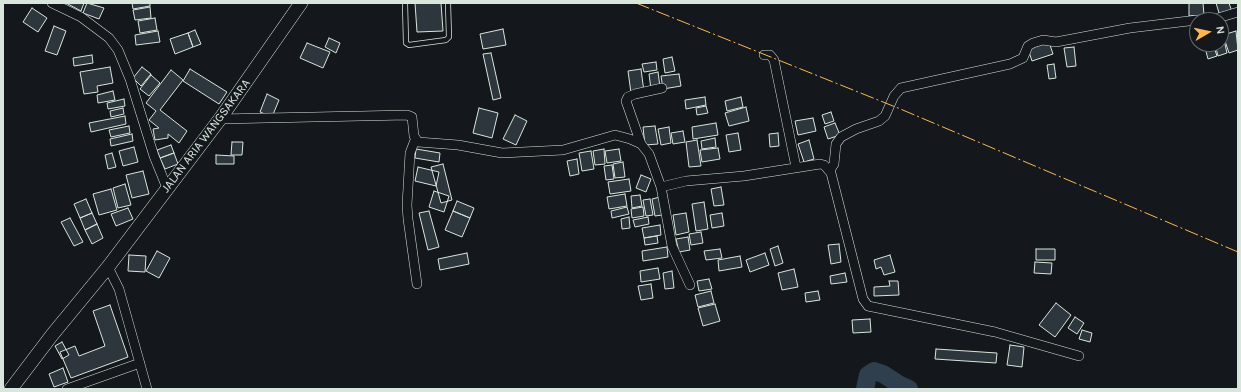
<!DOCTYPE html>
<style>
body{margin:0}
#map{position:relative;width:1241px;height:392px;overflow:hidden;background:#14181c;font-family:Karla,sans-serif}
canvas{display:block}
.frame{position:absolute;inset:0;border:4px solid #d8e6dc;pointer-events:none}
.north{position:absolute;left:1189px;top:12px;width:40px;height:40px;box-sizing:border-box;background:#14181c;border:1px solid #626a69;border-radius:50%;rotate:81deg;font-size:11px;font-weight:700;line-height:16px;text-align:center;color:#d8e6dc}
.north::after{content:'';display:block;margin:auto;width:14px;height:18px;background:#ffb74d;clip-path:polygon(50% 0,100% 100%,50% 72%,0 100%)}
</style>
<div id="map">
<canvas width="1241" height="392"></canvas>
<div class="frame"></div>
<div class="north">N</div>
</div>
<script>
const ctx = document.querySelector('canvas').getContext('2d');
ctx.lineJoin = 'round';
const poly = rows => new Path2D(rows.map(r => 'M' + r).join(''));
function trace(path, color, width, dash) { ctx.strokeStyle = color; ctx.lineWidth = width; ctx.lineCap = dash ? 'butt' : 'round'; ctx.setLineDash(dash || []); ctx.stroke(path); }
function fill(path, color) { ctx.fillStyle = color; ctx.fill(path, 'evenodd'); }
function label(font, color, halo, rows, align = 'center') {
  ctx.font = font + ' Karla,sans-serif'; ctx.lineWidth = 3; ctx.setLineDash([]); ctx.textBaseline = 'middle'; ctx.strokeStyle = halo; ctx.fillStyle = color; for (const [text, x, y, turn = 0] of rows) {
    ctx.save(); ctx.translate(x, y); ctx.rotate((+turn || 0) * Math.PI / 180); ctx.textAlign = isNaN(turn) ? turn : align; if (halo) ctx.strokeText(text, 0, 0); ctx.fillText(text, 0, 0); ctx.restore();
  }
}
trace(poly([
 [865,389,868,375,874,371,883,374,900,385,909,389]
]), '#2f3f4d', 18);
const building = poly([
 [66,3,84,3,81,11,66,3],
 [87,3,104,8,99,19,83,13,87,3],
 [132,3,150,3,150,6,133,9,132,3],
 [415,3,441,3,443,31,417,32,415,3],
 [1189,3,1203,3,1204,15,1189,16,1189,3],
 [1216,3,1229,3,1232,12,1220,16,1216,3],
 [150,7,151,18,135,20,133,10,150,7],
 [32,8,47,18,38,32,23,22,32,8],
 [155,18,157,30,140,33,138,21,155,18],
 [54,26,66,31,57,55,45,51,54,26],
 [503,29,506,45,483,49,480,34,503,29],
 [195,30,201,44,193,47,188,33,195,30],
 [158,31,160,42,136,45,135,35,158,31],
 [1236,31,1238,50,1229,53,1223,35,1236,31],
 [188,33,193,47,175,54,170,39,188,33],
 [1223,36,1227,53,1218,56,1215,44,1221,44,1221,37,1223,36],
 [329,38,340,43,336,53,325,47,329,38],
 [1049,42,1053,54,1032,61,1028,49,1049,42],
 [307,43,330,52,323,68,300,58,307,43],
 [1204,44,1213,44,1217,56,1208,59,1204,44],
 [1074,47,1076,66,1067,67,1064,48,1074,47],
 [491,53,501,98,493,100,483,54,491,53],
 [92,55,93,63,74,66,73,58,92,55],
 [672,57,675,71,665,73,663,59,672,57],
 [656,62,657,70,644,72,642,64,656,62],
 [1054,64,1056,78,1049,79,1047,65,1054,64],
 [110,67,113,83,97,86,98,92,84,94,80,72,110,67],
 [142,67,151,74,141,86,133,78,142,67],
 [190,69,227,92,219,104,183,81,190,69],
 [641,69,644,92,631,93,628,71,641,69],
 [171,70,183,80,160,110,187,131,179,143,168,134,168,138,155,140,153,129,159,128,149,120,156,111,146,103,171,70],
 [658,72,660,87,651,89,649,74,658,72],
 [679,74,681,86,663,89,661,76,679,74],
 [151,75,160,83,149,96,140,89,151,75],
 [113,91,115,100,98,103,97,95,113,91],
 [267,94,279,100,272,117,260,112,267,94],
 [705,97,706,105,686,109,685,100,705,97],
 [741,97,743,107,727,111,725,101,741,97],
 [124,99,125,106,108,109,107,103,124,99],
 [706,106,708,113,697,115,696,108,706,106],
 [746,107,749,121,729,126,725,113,746,107],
 [123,108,124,114,111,117,110,111,123,108],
 [479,108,498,113,492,138,473,133,479,108],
 [831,112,834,121,825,124,822,115,831,112],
 [515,115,527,121,516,145,503,139,515,115],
 [125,116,126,124,91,132,89,123,125,116],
 [813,118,816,131,798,135,795,121,813,118],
 [716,123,718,135,693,139,692,127,716,123],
 [835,123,840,135,828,139,824,127,835,123],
 [129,126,130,133,111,137,109,130,129,126],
 [655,126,658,144,645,145,643,127,655,126],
 [669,127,671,143,661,145,658,129,669,127],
 [683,131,685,142,673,144,671,133,683,131],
 [738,133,741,150,729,152,726,135,738,133],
 [778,133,779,146,770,147,769,134,778,133],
 [132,134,133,141,111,146,110,139,132,134],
 [715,138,716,147,702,149,701,141,715,138],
 [697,140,701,166,689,167,686,142,697,140],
 [809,140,814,159,804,162,798,144,809,140],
 [232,142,243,142,242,155,231,155,232,142],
 [171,145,174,153,160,158,157,150,171,145],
 [134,147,138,162,123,166,119,151,134,147],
 [718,148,720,159,702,162,700,150,718,148],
 [416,149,440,153,439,162,415,158,416,149],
 [604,149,605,164,595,165,593,151,604,149],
 [619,149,621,161,607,163,605,151,619,149],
 [591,151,594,169,582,171,579,153,591,151],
 [112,153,116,167,108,169,105,155,112,153],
 [174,153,178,164,165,169,160,158,174,153],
 [216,155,234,156,234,164,216,164,216,155],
 [577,159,579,174,570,176,567,161,577,159],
 [623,162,625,177,615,178,613,164,623,162],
 [443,164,452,200,441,203,431,167,443,164],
 [612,165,614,179,606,180,604,166,612,165],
 [418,167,439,172,436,186,415,181,418,167],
 [143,171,149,194,132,198,126,175,143,171],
 [641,175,651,179,646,192,636,188,641,175],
 [629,179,631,191,610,194,608,182,629,179],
 [125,184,131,205,118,208,113,188,125,184],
 [721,187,724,205,714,206,711,189,721,187],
 [111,189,117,210,99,215,93,194,111,189],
 [434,191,449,196,444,212,429,207,434,191],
 [625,194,627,206,609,209,607,197,625,194],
 [640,195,642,206,632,208,631,196,640,195],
 [660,197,662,215,655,216,652,199,660,197],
 [86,199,92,213,80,218,74,204,86,199],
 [650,199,653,215,646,216,643,200,650,199],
 [457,201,474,208,470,218,453,211,457,201],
 [704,202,708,229,696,231,692,204,704,202],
 [627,207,629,214,612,218,611,211,627,207],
 [643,207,644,216,632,218,631,209,643,207],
 [128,208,133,219,116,226,111,214,128,208],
 [429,211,439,247,428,250,419,213,429,211],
 [453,211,470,218,462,237,445,230,453,211],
 [92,213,97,224,85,230,80,218,92,213],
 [686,213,689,232,676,235,673,215,686,213],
 [722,213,724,226,712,228,710,215,722,213],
 [629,217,630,228,622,229,621,219,629,217],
 [648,217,649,224,635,227,633,220,648,217],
 [70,218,83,242,74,246,61,222,70,218],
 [97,224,103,238,92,244,85,230,97,224],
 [660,225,661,235,644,238,642,228,660,225],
 [701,232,703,243,691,245,689,234,701,232],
 [657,236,658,243,645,245,644,238,657,236],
 [688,237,690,250,679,252,676,239,688,237],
 [839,244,841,262,831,264,828,245,839,244],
 [778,246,783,263,775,266,770,249,778,246],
 [667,247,668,257,643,261,642,251,667,247],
 [720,249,722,258,706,260,704,251,720,249],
 [1036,249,1055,249,1055,260,1036,260,1036,249],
 [157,251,170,258,159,278,146,271,157,251],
 [467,253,469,264,440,270,438,259,467,253],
 [765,253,769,265,750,272,746,260,765,253],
 [129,255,146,256,145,272,128,271,129,255],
 [890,255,895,272,884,275,881,267,876,269,874,260,890,255],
 [740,256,742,267,719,271,718,260,740,256],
 [1035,262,1052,263,1051,274,1034,273,1035,262],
 [658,268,660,279,641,282,640,271,658,268],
 [794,269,798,287,782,290,778,273,794,269],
 [672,271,674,288,665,289,663,273,672,271],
 [845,273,847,282,831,284,830,276,845,273],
 [709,279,712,289,699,291,697,281,709,279],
 [889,281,898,281,899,295,874,296,874,287,890,286,889,281],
 [651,284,653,298,641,300,638,286,651,284],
 [711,291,714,303,698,307,695,295,711,291],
 [818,291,820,300,806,302,805,293,818,291],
 [1056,303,1071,315,1055,337,1039,325,1056,303],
 [715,304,720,321,703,326,698,308,715,304],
 [110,305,128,357,71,378,60,352,75,346,79,356,105,346,93,311,110,305],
 [1075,317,1084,323,1077,334,1068,328,1075,317],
 [870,319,871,332,853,333,852,320,870,319],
 [1082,330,1092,333,1090,342,1079,339,1082,330],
 [62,342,69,355,62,359,55,346,62,342],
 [1010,345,1024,347,1022,367,1007,365,1010,345],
 [936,349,997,353,996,363,935,359,936,349],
 [63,368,68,382,54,387,49,374,63,368]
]);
fill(building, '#2c363c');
trace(building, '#d8e6dc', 1);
const lane = poly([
 [405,3,406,43,409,45,446,40,449,37,448,3]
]);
const street = poly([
 [52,3,81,17,109,38,118,50,130,79,154,156,167,188],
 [1199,20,1218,18,1238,12],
 [764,55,770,55,774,60,796,167],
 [220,119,407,115,412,117,414,136,418,142,458,145,502,153,563,150,615,135,630,139,641,144,649,154,661,187,672,246,690,285],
 [415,140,410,153,407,205,408,219,417,284],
 [641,144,626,101,628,97,635,94,662,88],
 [830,170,834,164,836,144,841,137,856,129,879,121,885,116,894,96,901,88,1010,64,1023,58,1028,46,1033,43,1043,40,1056,42,1130,28,1197,20],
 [661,187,686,181,744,176,820,164,824,165,831,173,863,299,868,306,995,332,1079,356],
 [108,267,119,289,147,389],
 [67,389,140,363]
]);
const secondary = poly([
 [11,389,52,335,108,267,220,119,301,3]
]);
trace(lane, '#d8e6dc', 6);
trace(street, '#d8e6dc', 10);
trace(secondary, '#d8e6dc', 14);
trace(lane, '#14181c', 4.5);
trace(street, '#14181c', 9);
trace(secondary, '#14181c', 13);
trace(poly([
 [636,3,898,108,1238,252]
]), '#ffb74d', 1, [14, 3, 2, 3]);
label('12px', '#d8e6dc', '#14181c', [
 ["JALAN ARIA WANGSAKARA",206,136,-53]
]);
</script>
